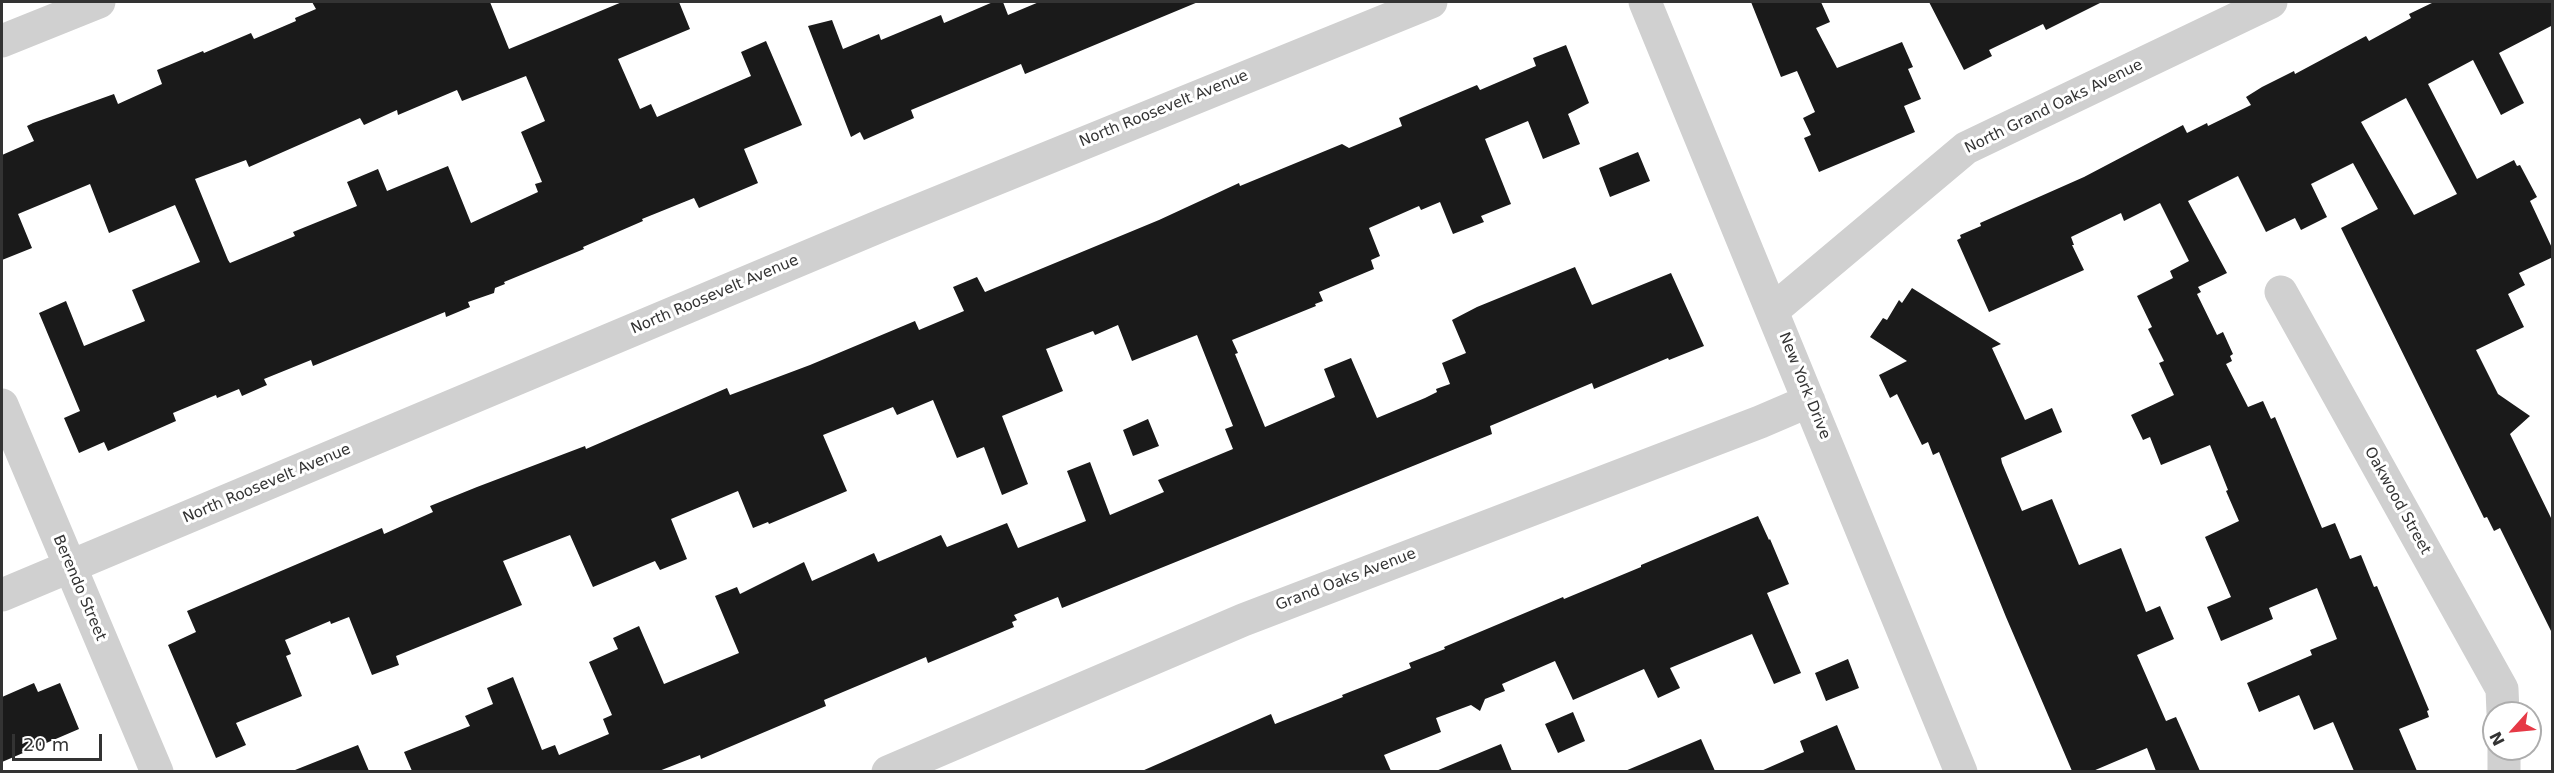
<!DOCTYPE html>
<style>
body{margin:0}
#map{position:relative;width:2554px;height:773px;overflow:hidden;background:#fff;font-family:"DejaVu Sans",sans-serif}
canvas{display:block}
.frame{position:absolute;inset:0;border:3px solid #333;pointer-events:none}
.north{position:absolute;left:2482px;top:701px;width:60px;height:60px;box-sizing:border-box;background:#fff;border:2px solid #adadad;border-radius:50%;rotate:243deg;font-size:16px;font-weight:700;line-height:24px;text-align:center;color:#333}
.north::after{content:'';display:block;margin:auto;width:21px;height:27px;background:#e63946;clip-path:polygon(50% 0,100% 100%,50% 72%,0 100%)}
.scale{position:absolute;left:12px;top:734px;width:90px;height:27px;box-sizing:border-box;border:3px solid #333;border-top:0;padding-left:8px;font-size:18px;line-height:21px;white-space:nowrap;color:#333;-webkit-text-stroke:4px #fff;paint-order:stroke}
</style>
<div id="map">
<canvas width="2554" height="773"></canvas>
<div class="frame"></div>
<div class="north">N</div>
<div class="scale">20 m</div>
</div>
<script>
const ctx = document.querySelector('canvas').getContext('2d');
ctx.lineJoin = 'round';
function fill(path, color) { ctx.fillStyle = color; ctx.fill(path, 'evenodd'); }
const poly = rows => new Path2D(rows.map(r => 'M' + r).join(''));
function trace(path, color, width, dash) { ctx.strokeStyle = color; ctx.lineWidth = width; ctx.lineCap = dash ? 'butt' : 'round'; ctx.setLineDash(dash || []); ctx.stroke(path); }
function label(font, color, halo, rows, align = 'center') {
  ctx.font = font + ' "DejaVu Sans",sans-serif'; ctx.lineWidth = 6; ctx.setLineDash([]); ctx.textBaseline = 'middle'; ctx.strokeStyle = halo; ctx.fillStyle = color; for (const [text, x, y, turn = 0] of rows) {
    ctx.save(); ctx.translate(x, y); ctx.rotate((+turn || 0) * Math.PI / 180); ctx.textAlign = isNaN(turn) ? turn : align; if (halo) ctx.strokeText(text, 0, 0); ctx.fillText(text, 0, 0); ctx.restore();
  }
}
fill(poly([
 [312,2,490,2,509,49,622,2,679,2,690,29,618,59,640,109,651,104,657,117,751,76,741,52,766,41,802,125,744,149,758,183,699,208,694,198,642,219,643,221,583,247,584,249,504,282,505,284,495,288,494,293,468,302,470,307,446,317,445,312,313,366,311,360,264,379,267,385,242,396,239,389,217,398,216,395,173,413,176,421,108,451,104,442,79,453,64,418,80,411,39,313,66,301,84,346,145,321,132,290,200,262,175,205,109,233,90,184,18,214,32,248,2,260,2,155,34,141,27,126,33,123,114,94,118,104,162,84,157,70,203,51,204,53,251,33,254,39,296,21,295,18,316,9],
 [526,76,545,121,521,132,542,182,535,184,538,192,471,223,448,166,387,191,378,169,347,182,357,206,293,232,295,236,230,263,228,260,195,179,246,160,249,167,360,118,364,125,397,110,398,115,457,90,462,101],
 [993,2,1003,2,1008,15,1039,2,1198,2,1025,74,1021,64,911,110,914,118,864,140,860,132,851,137,808,26,832,20,843,49,879,34,881,40,941,15,944,23],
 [1751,2,1821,2,1830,22,1816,28,1837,68,1902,42,1913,67,1908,69,1921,99,1904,106,1915,132,1819,172,1804,138,1811,135,1803,118,1815,112,1797,71,1781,77],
 [1929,2,2102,2,2046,30,2043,24,1989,50,1992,56,1964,70],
 [2434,2,2553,2,2553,25,2499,53,2524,103,2501,115,2473,60,2428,84,2477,179,2514,160,2517,166,2520,165,2537,197,2530,201,2553,250,2553,257,2519,273,2525,285,2508,294,2524,327,2476,350,2498,394,2530,416,2510,434,2553,522,2553,635,2500,528,2494,531,2487,517,2484,518,2341,228,2378,209,2353,163,2311,184,2327,217,2301,230,2295,218,2266,232,2238,176,2188,201,2227,273,2198,287,2201,292,2197,294,2217,335,2223,332,2233,354,2230,356,2232,361,2226,364,2248,407,2263,401,2271,419,2275,417,2322,528,2335,523,2350,559,2361,555,2374,587,2377,586,2429,710,2427,711,2429,717,2399,729,2417,771,2354,771,2333,722,2314,730,2299,695,2259,712,2247,683,2312,655,2310,650,2337,639,2317,588,2269,608,2273,619,2221,641,2207,607,2231,597,2205,537,2239,521,2226,491,2228,490,2210,445,2161,465,2150,437,2143,440,2131,415,2174,395,2159,363,2164,361,2148,329,2152,327,2137,296,2173,278,2170,271,2189,261,2160,203,2124,221,2121,213,2071,237,2074,245,2072,245,2084,270,1989,312,1957,240,1961,238,1960,235,1981,226,1980,223,2084,177,2183,125,2187,133,2207,123,2208,126,2251,105,2246,97,2262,87,2294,71,2295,74,2366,36,2369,41,2411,18,2409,14],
 [2406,98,2457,194,2414,215,2361,122],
 [1566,45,1589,103,1568,114,1580,144,1543,159,1528,121,1485,139,1511,204,1481,216,1484,222,1453,234,1440,202,1421,210,1419,206,1369,228,1380,256,1371,260,1374,269,1319,292,1323,301,1315,304,1316,306,1232,340,1238,353,1235,354,1265,427,1335,397,1324,369,1351,358,1377,418,1425,398,1437,392,1436,389,1450,384,1442,363,1466,353,1452,320,1477,307,1575,267,1592,305,1671,273,1704,346,1669,360,1668,358,1594,389,1592,383,1490,426,1492,434,1062,608,1058,597,1014,615,1017,620,1012,622,1014,627,928,663,926,657,824,700,826,706,701,759,700,755,659,771,412,771,404,752,470,726,465,716,493,704,487,688,513,677,542,750,555,745,559,755,609,734,603,719,612,715,589,662,618,649,613,638,639,626,664,684,739,653,715,596,737,587,740,594,804,562,812,581,874,553,878,562,941,535,947,547,1007,523,1018,548,1086,521,1067,471,1090,462,1110,515,1164,492,1158,480,1233,449,1225,429,1233,426,1197,335,1132,361,1118,325,1095,335,1093,331,1046,349,1063,391,1002,416,1028,484,1002,495,984,447,957,458,933,400,897,415,893,407,823,435,847,491,769,524,768,522,753,528,738,491,671,519,687,559,660,570,655,561,593,587,570,535,503,561,522,605,396,656,399,665,372,675,349,617,331,624,330,621,285,640,291,654,286,656,302,696,236,723,246,745,216,758,168,645,196,632,187,611,382,528,384,534,433,512,430,506,477,487,585,446,586,449,727,388,730,395,810,365,915,321,919,330,964,311,953,287,977,277,985,292,1159,220,1239,183,1240,186,1342,144,1349,148,1402,126,1399,118,1477,85,1480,90,1536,66,1533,58],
 [1638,152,1650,181,1610,197,1599,168],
 [1912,288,2001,344,1992,348,2025,420,2052,408,2062,432,2001,458,2002,463,2022,511,2052,499,2079,565,2121,548,2146,612,2160,606,2174,639,2137,655,2166,721,2176,717,2200,771,2156,771,2147,748,2093,771,2072,771,2006,617,1939,452,1933,455,1928,442,1922,445,1897,394,1890,398,1879,375,1907,361,1870,337,1883,318,1887,320,1899,300,1902,303],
 [1148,419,1159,446,1133,456,1123,430],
 [1758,516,1769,540,1770,539,1789,584,1767,593,1801,673,1774,684,1752,634,1670,668,1680,688,1658,698,1644,669,1573,700,1555,661,1502,684,1505,691,1485,699,1480,711,1471,705,1436,718,1441,732,1384,755,1391,771,1142,771,1271,714,1275,724,1343,697,1342,695,1411,668,1409,663,1445,649,1444,647,1563,597,1564,599,1641,567,1641,565],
 [1848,659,1859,688,1826,701,1815,673],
 [34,683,38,692,60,683,79,729,2,762,2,697],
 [1573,712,1585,741,1558,753,1545,724],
 [1837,725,1856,771,1761,771,1804,752,1800,741],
 [1701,739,1715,771,1625,771],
 [1501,744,1512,771,1436,771],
 [358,745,369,771,295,771,295,770]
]), '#1a1a1a');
trace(poly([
 [1645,2,1961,772],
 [2,41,99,2],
 [2281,292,2502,689,2503,713],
 [1773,310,1966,148,2271,2],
 [2,405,157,772],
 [2,595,885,224,1431,2],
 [2504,749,2504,772],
 [888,772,1243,620,1760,422,1809,401]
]), '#d0d0d0', 33);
label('15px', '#333', '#fff', [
 ["North Grand Oaks Avenue",2054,107,-26],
 ["North Roosevelt Avenue",1164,109,-22],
 ["North Roosevelt Avenue",715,295,-23],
 ["New York Drive",1804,386,68],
 ["North Roosevelt Avenue",267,484,-23],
 ["Oakwood Street",2397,501,61],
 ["Grand Oaks Avenue",1346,580,-21],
 ["Berendo Street",79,588,67]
]);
</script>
